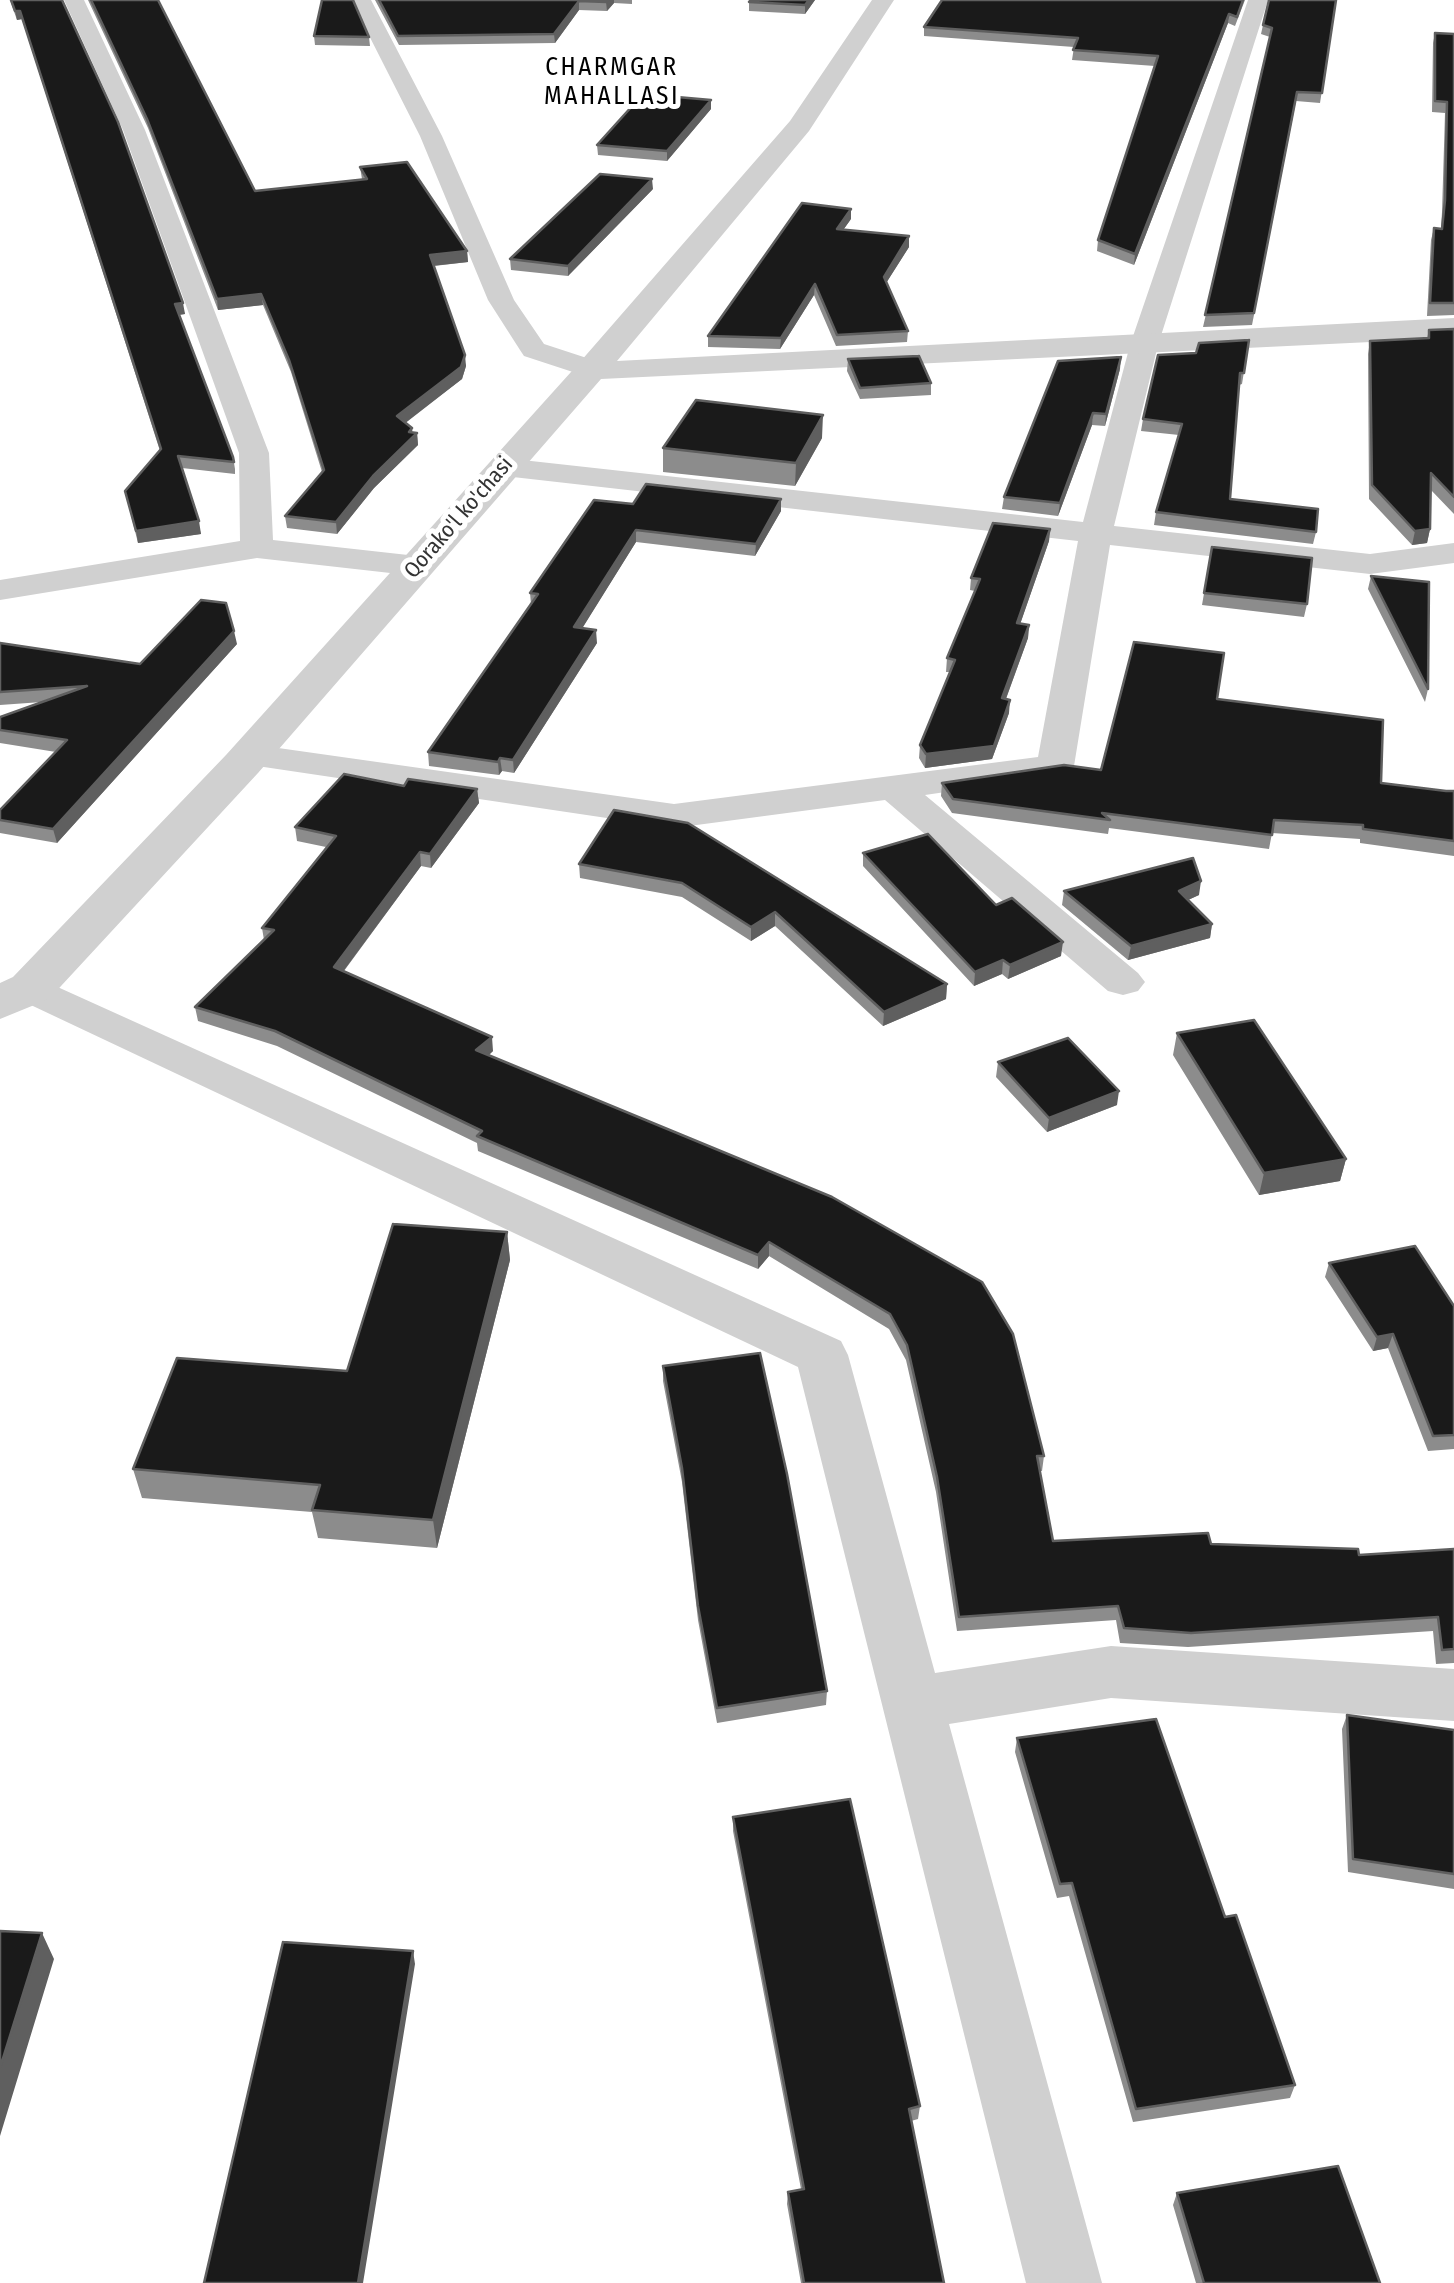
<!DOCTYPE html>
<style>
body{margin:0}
canvas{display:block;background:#fff}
</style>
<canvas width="1454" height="2283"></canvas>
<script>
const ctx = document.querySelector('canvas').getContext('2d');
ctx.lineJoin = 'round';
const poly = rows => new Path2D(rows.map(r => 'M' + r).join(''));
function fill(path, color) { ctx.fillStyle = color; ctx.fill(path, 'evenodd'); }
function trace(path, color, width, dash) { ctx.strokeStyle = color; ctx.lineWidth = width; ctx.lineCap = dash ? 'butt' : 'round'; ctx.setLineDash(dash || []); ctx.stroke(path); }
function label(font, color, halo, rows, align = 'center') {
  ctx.font = font + ' "Fira Sans Condensed",sans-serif'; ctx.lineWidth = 10; ctx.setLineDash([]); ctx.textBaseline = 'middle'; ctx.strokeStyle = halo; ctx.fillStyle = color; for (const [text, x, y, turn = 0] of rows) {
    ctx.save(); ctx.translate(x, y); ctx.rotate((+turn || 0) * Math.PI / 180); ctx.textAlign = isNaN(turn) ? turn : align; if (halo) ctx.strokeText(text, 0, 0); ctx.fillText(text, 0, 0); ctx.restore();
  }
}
fill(poly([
 [64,0,84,0,145,130,269,453,273,540,417,556,429,559,434,566,429,573,417,576,257,558,0,600,0,580,240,541,239,453,123,130,64,0],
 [351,0,371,0,442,136,514,300,544,344,602,363,606,369,602,375,582,375,524,356,520,350,488,300,420,136,351,0],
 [1248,0,1268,0,1158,345,1114,526,1370,554,1454,543,1454,563,1370,574,1110,545,1074,766,1069,774,925,795,1138,973,1145,982,1138,991,1123,995,1108,991,885,800,674,828,237,763,231,755,237,747,250,744,674,804,1038,757,1078,541,504,476,493,474,489,467,493,460,504,458,1083,522,1130,345,1248,0],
 [31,975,841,1341,848,1355,935,1673,1111,1646,1454,1669,1454,1721,1111,1698,949,1724,1102,2283,1026,2283,798,1367,16,998,9,988,16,978,31,975]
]), '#d0d0d0');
fill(poly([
 [872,0,894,0,809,131,617,361,1454,318,1454,338,601,379,258,773,49,999,0,1019,0,983,13,977,226,755,580,362,790,121,872,0]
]), '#d0d0d0');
fill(poly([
 [10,0,62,0,185,314,179,315,233,457,235,469,235,474,182,468,201,534,138,543,125,491,160,451,22,19,17,20],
 [88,0,158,0,255,191,362,179,360,167,467,251,468,262,434,266,466,366,462,379,405,422,412,428,412,432,417,433,418,445,374,488,337,534,287,528,285,516,322,472,291,372,263,305,218,310,148,128],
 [375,0,632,0,632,4,614,3,607,11,579,10,555,43,399,45],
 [815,0,805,14,749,11,749,2],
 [1245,0,1235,26,1228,23,1134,265,1097,251,1098,240,1155,66,1072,60,1074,47,924,36,924,27],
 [1336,0,1320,103,1296,101,1252,325,1203,327,1270,37,1261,34,1263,25],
 [1435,33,1454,34,1454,315,1427,316,1431,240,1434,228,1441,229,1442,212,1445,113,1432,112,1433,43],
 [314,36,369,37,370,46,315,45],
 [711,109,667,161,598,155,597,145],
 [653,189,568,276,511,270,510,259],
 [851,219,843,230,909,236,909,247,886,283,908,331,907,342,836,346,814,295,780,349,708,347,708,336],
 [1454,329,1454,514,1431,490,1430,529,1427,543,1412,545,1369,499,1368,354,1370,341,1427,338,1429,330],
 [1249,340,1242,384,1239,385,1230,499,1316,532,1313,544,1154,525,1156,512,1179,435,1141,431,1143,419,1196,353],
 [848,359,931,383,931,395,860,399,847,371],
 [1120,369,1105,426,1092,425,1058,516,1002,509,1004,497],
 [822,438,795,486,663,472,663,448],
 [633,504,781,511,755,556,636,542,582,628,597,643,514,773,502,771,499,775,429,766,428,752,531,604,530,593],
 [1050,529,1049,541,1020,624,1029,625,1028,638,1006,699,1009,713,992,759,925,768,919,758,920,745,950,672,946,672,947,658,975,591,970,590,971,578],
 [1212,547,1307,604,1304,617,1202,605],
 [1371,576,1428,689,1425,702,1368,589],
 [0,643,140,664,237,644,57,843,0,833,0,810,56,752,0,743,0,717,42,702,0,705],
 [1217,699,1381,783,1446,791,1454,791,1454,856,1360,843,1360,839,1272,833,1269,849,1109,828,1108,834,952,813,941,796,942,783,1101,770],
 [404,786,477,789,479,803,431,868,421,866,344,971,493,1051,489,1055,832,1197,1044,1456,1042,1471,1040,1471,1053,1541,1211,1544,1359,1555,1454,1549,1454,1663,1436,1664,1433,1631,1188,1647,1120,1643,1116,1620,957,1631,936,1492,906,1360,889,1329,769,1256,758,1269,478,1151,477,1143,277,1046,198,1021,195,1007,264,940,262,928,326,847,297,841,295,827],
 [614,810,947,984,946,999,883,1026,775,926,751,941,682,897,580,878,579,864],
 [863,853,996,905,1061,956,1008,979,1002,974,974,986,863,866],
 [1064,891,1199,895,1188,900,1212,924,1210,938,1128,960,1062,905],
 [1177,1033,1346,1159,1340,1181,1259,1195,1173,1055],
 [998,1062,1117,1105,1047,1132,996,1077],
 [507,1232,510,1260,437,1548,318,1538,312,1512,142,1498,133,1469,347,1371],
 [1329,1263,1454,1306,1454,1449,1428,1451,1388,1348,1373,1351,1325,1277],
 [663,1366,827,1691,826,1705,717,1723,698,1620,682,1482,663,1381],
 [1347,1715,1454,1730,1454,1889,1348,1872,1342,1729],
 [1017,1738,1225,1917,1295,2085,1290,2098,1133,2122,1069,1896,1057,1898,1015,1752],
 [733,1817,920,2106,918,2119,911,2121,944,2283,801,2283,787,2204,788,2192,801,2189,733,1831],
 [1177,2193,1380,2283,1196,2283,1173,2205]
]), '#8c8c8c');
fill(poly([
 [608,0,614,0,614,3,607,11,606,2],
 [809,0,815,0,805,14,805,5],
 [579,1,579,10,555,43,554,34],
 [15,11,20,11,22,19,17,20],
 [1229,14,1228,23,1134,265,1135,254],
 [711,100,711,109,667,161,667,151],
 [652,179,653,189,568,276,568,266],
 [851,209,851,219,836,240,837,229],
 [909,236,909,247,883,288,884,277],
 [467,251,468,262,431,266,430,255],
 [815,284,814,295,780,349,781,338],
 [261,294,263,305,218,310,217,299],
 [183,303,185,314,177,315,175,304],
 [465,355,466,366,462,379,399,428,397,416],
 [1121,357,1120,369,1105,426,1106,414],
 [1093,413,1092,425,1058,516,1060,503],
 [823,415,822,438,795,486,796,463],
 [412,428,413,436,417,433,418,445,374,488,337,534,336,522],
 [781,499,781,511,755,556,756,544],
 [199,521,201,534,138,543,136,531],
 [1050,529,1049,541,1016,636,1017,623],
 [1430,529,1427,543,1412,545,1415,531],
 [636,530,636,542,575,640,574,627],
 [1029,625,1028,638,1001,712,1002,698],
 [596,630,597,643,514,773,513,760],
 [234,631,237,644,57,843,53,829],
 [1010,700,1009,713,992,759,925,768,926,754],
 [500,758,502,771,499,775,498,762],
 [477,789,479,803,431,868,430,854],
 [420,852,421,866,336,981,334,967],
 [1201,881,1199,895,1177,905,1179,891],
 [775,912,775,926,751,941,751,927],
 [1212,924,1210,938,1128,960,1131,946],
 [1063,942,1061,956,1008,979,1010,965],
 [1003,960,1002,974,974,986,975,972],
 [947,984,946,999,883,1026,884,1012],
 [492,1037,493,1051,478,1065,476,1050],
 [1119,1091,1117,1105,1047,1132,1049,1118],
 [1346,1159,1340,1181,1259,1195,1264,1173],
 [507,1232,510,1260,437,1548,433,1520],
 [769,1242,769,1256,758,1269,758,1255],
 [1393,1334,1388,1348,1373,1351,1377,1337],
 [42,1933,54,1959,0,2136,0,2068],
 [413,1951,415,1964,363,2283,358,2283]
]), '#5f5f5f');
const building = poly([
 [11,0,62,0,118,122,183,303,175,304,233,457,234,462,178,456,199,521,136,531,125,491,161,449,20,11,15,11,11,0],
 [91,0,158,0,255,191,367,179,360,167,407,162,467,251,430,255,465,355,461,367,397,416,412,428,409,432,417,433,373,476,336,522,285,516,324,470,289,360,261,294,217,299,147,119,91,0],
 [322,0,353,0,369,37,314,36,322,0],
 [379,0,608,0,606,2,579,1,554,34,398,36,379,0],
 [751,0,809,0,805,5,749,2,751,0],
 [942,0,1243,0,1237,17,1229,14,1135,254,1098,240,1158,56,1073,50,1078,38,924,27,942,0],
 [1269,0,1336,0,1322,93,1297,92,1254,313,1205,315,1272,28,1263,25,1269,0],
 [1435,33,1454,34,1454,303,1430,303,1434,228,1442,229,1445,200,1447,102,1435,101,1435,33],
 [643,94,711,100,667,151,597,145,643,94],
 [600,174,652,179,568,266,510,259,600,174],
 [802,203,851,209,837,229,909,236,884,277,908,331,837,335,815,284,781,338,708,336,802,203],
 [1454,329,1454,497,1431,473,1430,529,1415,531,1372,485,1370,341,1429,338,1429,330,1454,329],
 [1249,340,1244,373,1240,373,1230,499,1318,509,1316,532,1156,512,1182,424,1143,419,1158,355,1196,353,1199,343,1249,340],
 [919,356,931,383,860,388,848,359,919,356],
 [1121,357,1106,414,1093,413,1060,503,1004,497,1058,361,1121,357],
 [696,400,823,415,796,463,663,448,696,400],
 [646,484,781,499,756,544,636,530,574,627,596,630,513,760,500,758,498,762,428,752,538,594,530,593,594,500,633,504,646,484],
 [993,523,1050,529,1017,623,1029,625,1002,698,1010,700,994,746,926,754,920,745,955,660,947,658,980,579,971,578,993,523],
 [1212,547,1312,558,1307,604,1204,593,1212,547],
 [1371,576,1429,582,1428,689,1371,576],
 [201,600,226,603,234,631,53,829,0,820,0,810,67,740,0,730,0,717,87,686,0,692,0,643,140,664,201,600],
 [1134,642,1224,653,1217,699,1383,720,1381,783,1446,791,1454,791,1454,841,1363,829,1363,825,1274,820,1272,835,1102,813,1110,820,953,799,942,783,1064,765,1101,770,1134,642],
 [344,774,404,786,408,779,477,789,430,854,420,852,334,967,492,1037,476,1050,832,1197,982,1282,1013,1334,1044,1456,1037,1456,1053,1541,1208,1533,1211,1544,1358,1549,1359,1555,1454,1549,1454,1649,1442,1650,1438,1617,1191,1633,1124,1628,1118,1606,959,1617,937,1477,907,1345,890,1314,769,1242,758,1255,477,1136,482,1131,275,1031,195,1007,274,930,262,928,336,836,295,827,344,774],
 [614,810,688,823,947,984,884,1012,775,912,751,927,682,883,579,864,614,810],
 [928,834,996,905,1012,898,1063,942,1010,965,1003,960,975,972,863,853,928,834],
 [1193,858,1201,881,1179,891,1212,924,1131,946,1064,891,1193,858],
 [1254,1020,1346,1159,1264,1173,1177,1033,1254,1020],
 [1068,1038,1119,1091,1049,1118,998,1062,1068,1038],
 [393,1224,507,1232,433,1520,312,1510,320,1485,133,1469,177,1358,347,1371,393,1224],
 [1415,1246,1454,1306,1454,1435,1433,1436,1393,1334,1377,1337,1329,1263,1415,1246],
 [760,1353,787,1474,827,1691,717,1708,698,1606,682,1468,663,1366,760,1353],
 [1347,1715,1454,1730,1454,1874,1353,1859,1347,1715],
 [1156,1719,1225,1917,1236,1915,1295,2085,1136,2109,1072,1883,1060,1884,1017,1738,1156,1719],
 [850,1799,920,2106,909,2109,944,2283,804,2283,788,2192,804,2189,733,1817,850,1799],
 [0,1931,42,1933,0,2068,0,1931],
 [283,1942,413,1951,358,2283,204,2283,283,1942],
 [1338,2166,1380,2283,1204,2283,1177,2193,1338,2166]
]);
fill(building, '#1a1a1a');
trace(building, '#5f5f5f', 2.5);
label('22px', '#333', '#fff', [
 ["Qorako'l ko'chasi",459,518,-49]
]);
ctx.letterSpacing = '2.5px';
label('25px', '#000', '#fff', [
 ["CHARMGAR",612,68],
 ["MAHALLASI",612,97]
]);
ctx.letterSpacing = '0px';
</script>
